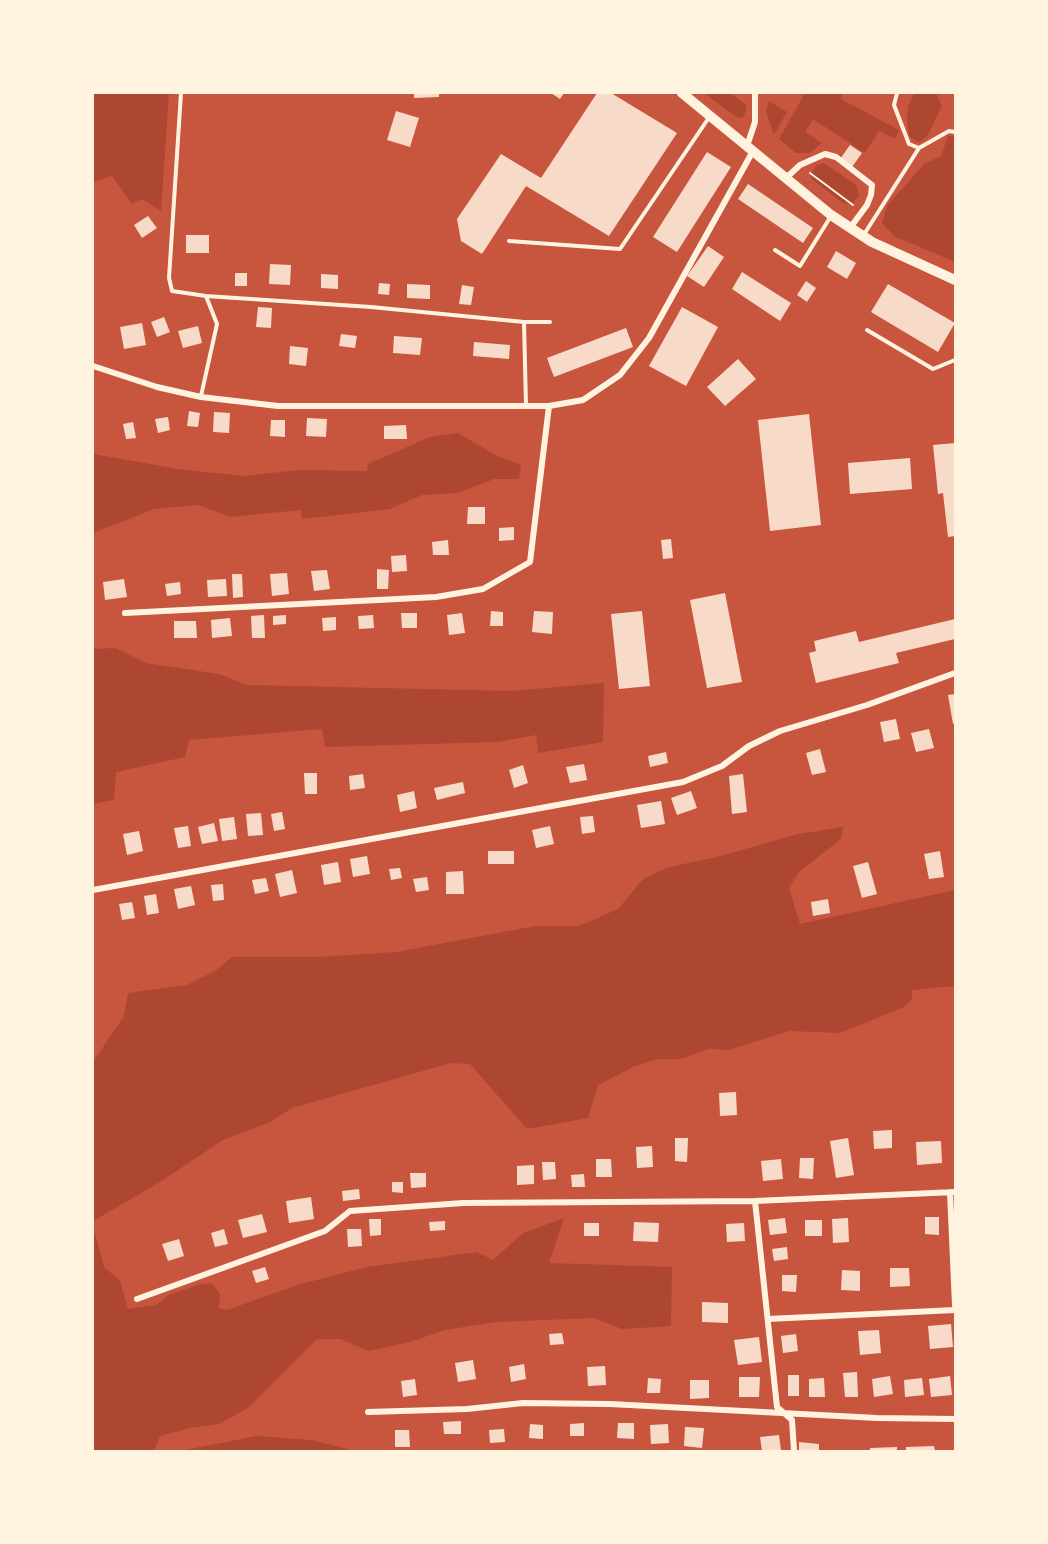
<!DOCTYPE html>
<style>
body{margin:0}
#map{position:relative;width:1048px;height:1544px;overflow:hidden;background:#c8553d;font-family:"Alegreya Sans",sans-serif}
canvas{display:block}
.frame{position:absolute;inset:0;border:94px solid #fff3e0;pointer-events:none}
</style>
<div id="map">
<canvas width="1048" height="1544"></canvas>
<div class="frame"></div>
</div>
<script>
const ctx = document.querySelector('canvas').getContext('2d');
ctx.lineJoin = 'round';
function fill(path, color) { ctx.fillStyle = color; ctx.fill(path, 'evenodd'); }
const poly = rows => new Path2D(rows.map(r => 'M' + r).join(''));
function trace(path, color, width, dash) { ctx.strokeStyle = color; ctx.lineWidth = width; ctx.lineCap = dash ? 'butt' : 'round'; ctx.setLineDash(dash || []); ctx.stroke(path); }
fill(poly([
 [93,93,169,93,161,211,142,199,132,204,112,176,93,182],
 [704,93,730,93,746,105,746,111,743,117,738,118],
 [805,93,842,93,841,99,899,130,895,139,879,131,865,153,813,119,805,132,822,143,810,153,796,153,779,139],
 [914,93,936,93,942,106,927,137,918,142,909,136,907,120,908,106],
 [769,101,787,112,774,135,766,111],
 [948,136,955,137,955,262,894,236,882,223,887,206,924,164,941,156],
 [824,163,856,185,859,196,852,204,843,203,812,179,811,173,817,165],
 [458,433,499,457,521,465,519,479,494,479,457,493,422,495,390,509,302,519,301,510,230,517,198,505,154,509,93,533,93,590,93,454,178,469,244,476,299,470,367,471,368,464,430,437],
 [116,648,146,663,219,674,247,685,511,691,604,683,603,742,538,753,536,735,498,742,325,747,322,729,189,740,185,757,116,772,114,800,93,804,93,649],
 [843,827,841,839,799,872,789,888,800,924,955,890,955,986,912,990,912,998,904,1007,840,1033,789,1031,729,1050,708,1049,680,1059,657,1059,635,1066,598,1085,588,1118,527,1129,470,1064,451,1063,292,1108,270,1122,223,1140,160,1182,93,1221,93,1062,124,1016,128,993,187,985,215,971,232,957,317,957,397,952,535,926,579,926,618,909,643,879,669,867,717,857,798,834],
 [564,1218,549,1263,672,1267,671,1326,622,1329,594,1318,496,1322,445,1330,410,1342,369,1351,340,1339,317,1339,248,1408,219,1424,190,1428,160,1436,154,1451,93,1451,93,1226,104,1267,120,1281,128,1309,156,1305,169,1295,197,1285,212,1283,220,1294,219,1308,227,1310,297,1285,367,1267,477,1252,493,1260,523,1233],
 [257,1436,311,1440,356,1451,179,1451]
]), '#ae4732');
fill(poly([
 [414,93,439,93,439,97,414,98],
 [551,93,564,93,560,99],
 [597,93,611,93,677,133,609,236,526,186,482,254,461,241,457,219,501,154,541,178],
 [396,111,419,118,410,147,387,140],
 [850,145,862,153,852,167,840,159],
 [707,152,731,167,677,252,653,237],
 [748,184,813,228,803,243,738,199],
 [148,216,157,228,142,238,134,225],
 [186,235,209,235,209,253,186,253],
 [708,246,724,257,704,287,687,276],
 [836,251,856,263,847,279,827,267],
 [270,264,291,265,290,285,269,284],
 [742,272,791,303,780,321,732,289],
 [235,273,247,273,247,286,235,286],
 [321,274,338,275,338,289,321,288],
 [806,281,816,288,807,302,797,295],
 [379,283,390,284,389,295,378,294],
 [407,284,430,285,430,299,407,298],
 [888,284,955,323,938,352,871,312],
 [462,285,474,287,471,305,459,304],
 [258,307,272,308,271,328,256,327],
 [682,307,718,327,686,386,649,366],
 [164,317,170,332,157,337,151,322],
 [142,323,146,345,124,349,120,327],
 [198,326,202,343,183,348,178,331],
 [626,328,633,347,554,377,547,358],
 [341,334,357,336,355,348,339,346],
 [394,336,422,338,420,355,393,353],
 [474,342,510,345,509,359,473,356],
 [290,346,308,348,306,366,289,364],
 [738,359,756,379,725,406,707,387],
 [189,411,200,413,198,427,187,426],
 [214,412,230,413,229,433,213,432],
 [809,414,821,525,770,531,758,420],
 [168,417,170,430,158,433,155,419],
 [307,418,327,419,326,437,306,436],
 [271,420,285,420,285,437,270,436],
 [133,422,136,438,126,439,123,424],
 [406,425,407,439,384,439,384,426],
 [955,443,955,536,948,537,943,493,938,494,933,445],
 [910,458,912,489,850,494,848,463],
 [468,507,485,507,485,524,467,524],
 [514,527,514,540,499,541,499,528],
 [671,539,673,558,663,559,661,540],
 [448,540,449,555,433,555,432,542],
 [406,555,407,571,392,572,391,556],
 [377,569,389,570,388,589,377,589],
 [327,570,330,589,314,591,311,571],
 [287,573,289,594,272,596,270,574],
 [232,574,242,574,243,597,233,598],
 [124,579,127,597,105,600,103,582],
 [226,579,227,596,208,597,207,580],
 [180,582,181,594,167,596,165,584],
 [725,593,742,682,707,688,690,600],
 [491,611,503,612,503,626,490,626],
 [534,611,553,612,552,634,532,632],
 [642,611,650,686,619,689,611,614],
 [401,613,417,613,417,628,402,628],
 [462,613,465,633,449,635,447,615],
 [264,615,265,638,252,638,251,616],
 [286,615,286,624,273,625,273,616],
 [373,615,374,628,359,629,358,616],
 [336,617,336,630,323,631,322,618],
 [230,618,232,636,212,638,211,620],
 [955,619,955,639,896,653,899,663,816,683,809,653,816,651,814,641,856,631,859,642],
 [174,621,196,621,197,638,174,638],
 [955,694,955,723,953,724,948,695],
 [896,719,900,739,884,742,880,722],
 [929,729,934,748,916,752,911,733],
 [820,749,826,772,812,775,806,753],
 [666,752,668,763,650,767,648,756],
 [584,764,587,780,570,783,566,767],
 [523,765,528,783,514,788,509,770],
 [304,773,317,773,317,794,305,794],
 [363,774,365,788,350,790,349,776],
 [743,774,747,812,732,814,729,776],
 [463,782,465,793,437,800,434,788],
 [414,791,417,808,400,812,397,795],
 [691,791,697,808,677,815,671,798],
 [661,801,665,824,641,828,637,805],
 [282,812,285,829,274,831,271,814],
 [261,813,263,835,248,836,246,814],
 [593,816,595,832,582,834,580,817],
 [234,817,237,839,222,841,219,819],
 [214,823,218,841,202,844,198,827],
 [188,826,191,846,178,848,174,828],
 [550,826,554,844,536,848,532,830],
 [139,831,143,851,127,855,123,834],
 [488,851,514,851,514,864,488,864],
 [940,851,944,877,929,879,924,854],
 [367,856,370,874,353,877,350,859],
 [338,862,341,882,324,885,321,865],
 [868,862,877,894,862,898,853,866],
 [400,868,402,878,391,880,389,869],
 [292,870,297,893,280,897,275,874],
 [463,871,464,894,446,894,446,872],
 [427,877,429,890,416,892,413,879],
 [266,878,269,891,255,894,252,880],
 [223,884,224,900,213,901,211,885],
 [191,886,195,905,178,909,174,889],
 [156,894,159,913,147,915,144,896],
 [828,899,830,913,813,916,811,902],
 [132,902,135,918,122,920,119,904],
 [736,1092,737,1115,720,1116,719,1093],
 [892,1130,892,1148,874,1149,873,1131],
 [675,1138,688,1138,687,1162,675,1161],
 [848,1138,854,1175,836,1178,830,1141],
 [941,1141,942,1163,917,1165,916,1142],
 [652,1146,653,1167,637,1168,636,1147],
 [800,1158,814,1158,813,1179,799,1178],
 [596,1159,611,1159,612,1177,596,1177],
 [781,1159,783,1179,763,1181,761,1161],
 [542,1162,555,1162,556,1179,543,1180],
 [534,1165,534,1184,517,1185,517,1166],
 [410,1173,426,1173,426,1187,411,1188],
 [584,1174,585,1187,572,1187,571,1175],
 [392,1182,403,1182,403,1193,392,1192],
 [359,1189,360,1199,343,1201,342,1191],
 [311,1197,314,1219,289,1223,286,1201],
 [262,1214,267,1232,243,1238,238,1220],
 [925,1217,939,1217,939,1235,925,1234],
 [785,1218,787,1233,770,1235,768,1220],
 [848,1218,849,1242,833,1243,832,1219],
 [369,1219,381,1219,381,1235,370,1236],
 [805,1220,822,1220,822,1236,805,1236],
 [445,1221,445,1230,430,1231,429,1222],
 [634,1222,659,1223,658,1242,633,1241],
 [584,1223,599,1223,599,1236,584,1236],
 [744,1223,745,1241,727,1242,726,1224],
 [224,1229,228,1244,215,1247,211,1233],
 [347,1229,361,1229,362,1246,348,1247],
 [179,1239,184,1256,168,1261,162,1244],
 [787,1247,788,1259,774,1261,772,1249],
 [265,1267,269,1279,256,1283,252,1271],
 [890,1268,909,1268,910,1286,890,1287],
 [842,1270,860,1271,860,1291,841,1290],
 [782,1275,797,1275,796,1292,782,1291],
 [702,1302,728,1303,728,1323,702,1322],
 [951,1324,953,1347,930,1349,928,1326],
 [879,1330,881,1353,860,1355,858,1331],
 [562,1333,564,1344,550,1345,549,1334],
 [796,1334,798,1351,783,1353,781,1336],
 [759,1337,762,1362,738,1365,734,1340],
 [473,1360,476,1379,458,1382,455,1363],
 [524,1364,526,1379,511,1382,509,1367],
 [605,1366,606,1385,588,1386,587,1367],
 [857,1372,858,1397,845,1397,843,1373],
 [788,1375,799,1375,799,1396,788,1396],
 [890,1376,893,1394,874,1397,872,1379],
 [950,1376,952,1395,931,1397,929,1379],
 [739,1377,760,1377,759,1397,739,1397],
 [648,1378,661,1379,660,1393,647,1393],
 [824,1378,825,1397,809,1397,809,1379],
 [922,1378,924,1395,905,1397,904,1380],
 [415,1379,417,1395,403,1397,401,1381],
 [690,1380,709,1380,709,1398,690,1399],
 [461,1421,461,1434,444,1434,443,1422],
 [584,1423,584,1436,570,1436,570,1424],
 [618,1423,634,1423,634,1439,617,1438],
 [530,1424,543,1425,543,1439,529,1438],
 [668,1424,669,1443,651,1444,650,1425],
 [685,1427,704,1428,702,1448,684,1446],
 [504,1429,505,1442,490,1443,489,1430],
 [395,1430,409,1430,410,1447,395,1447],
 [779,1435,781,1450,762,1451,760,1437],
 [799,1442,819,1444,819,1451,799,1451],
 [934,1446,935,1451,906,1451,906,1447],
 [897,1447,897,1451,870,1451,870,1448]
]), '#f7dbc8');
trace(poly([
 [810,173,853,205]
]), '#fff3e0', 2);
trace(poly([
 [181,93,169,278,172,291,206,296,217,324,201,396],
 [897,93,894,105,909,144,919,148,949,131,955,132],
 [863,236,919,148],
 [509,241,620,249,710,116],
 [775,250,800,266,831,216],
 [206,296,371,307,524,322,550,322],
 [524,322,526,406],
 [867,330,933,369,955,360]
]), '#fff3e0', 4);
trace(poly([
 [747,146,755,122,755,93],
 [786,178,800,165,825,154,836,157,872,185,871,195,867,205,850,228],
 [93,366,157,387,201,397,278,406,549,406,583,400,620,375,649,338,753,151],
 [125,613,436,597,483,589,530,562,549,406],
 [93,890,683,782,722,766,749,746,780,731,867,705,955,673],
 [950,1192,955,1305],
 [755,1201,777,1407,792,1420,794,1451],
 [137,1299,325,1231,350,1211,463,1203,755,1201,955,1192],
 [768,1319,955,1310],
 [368,1412,467,1409,523,1403,610,1404,877,1418,955,1419]
]), '#fff3e0', 6);
trace(poly([
 [682,93,831,215,872,242,955,280]
]), '#fff3e0', 10);
</script>
